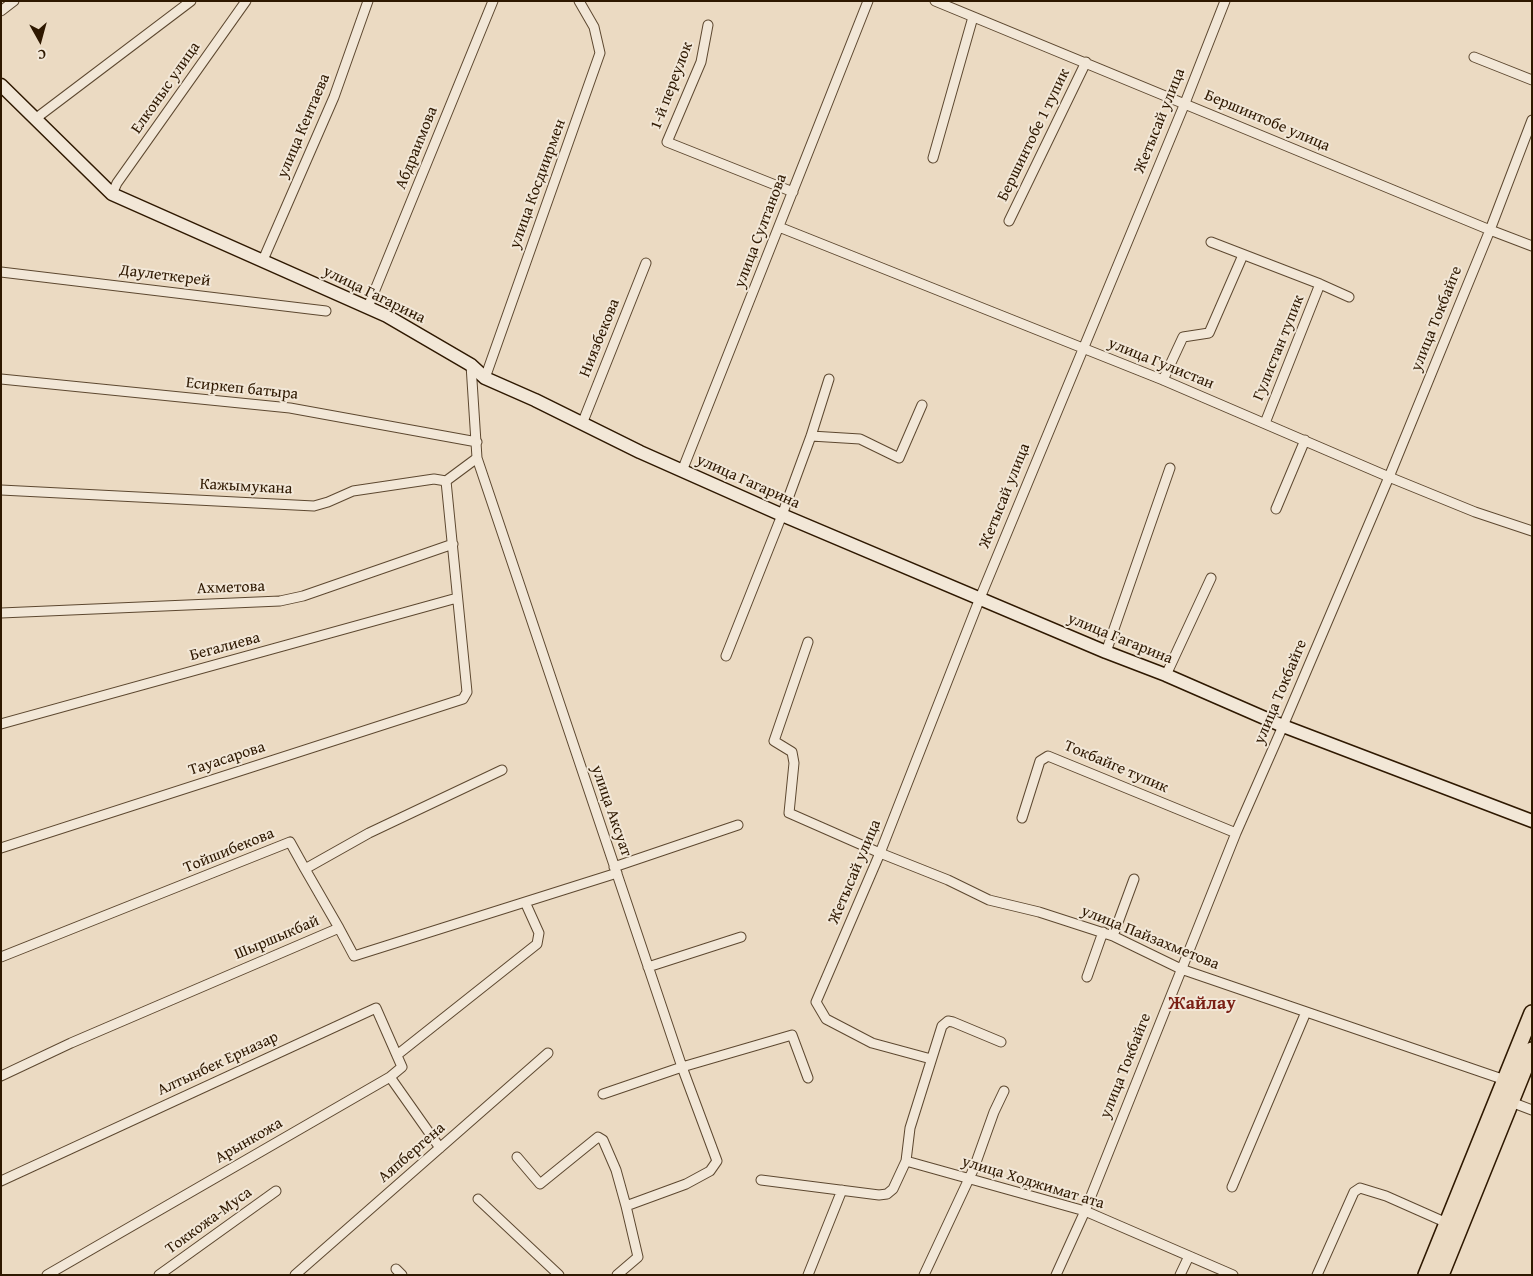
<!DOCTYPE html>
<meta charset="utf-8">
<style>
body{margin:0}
#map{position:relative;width:1533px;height:1276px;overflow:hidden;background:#ebdac2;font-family:"Gentium Book Plus",serif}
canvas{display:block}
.frame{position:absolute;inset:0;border:2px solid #2e1800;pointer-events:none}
.north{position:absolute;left:15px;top:15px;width:50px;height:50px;-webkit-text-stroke:4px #f2e7d7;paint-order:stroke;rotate:173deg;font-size:14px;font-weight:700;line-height:20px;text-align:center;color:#2e1800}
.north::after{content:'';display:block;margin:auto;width:18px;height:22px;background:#2e1800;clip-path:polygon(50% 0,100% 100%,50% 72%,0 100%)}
</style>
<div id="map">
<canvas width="1533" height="1276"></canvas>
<div class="frame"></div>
<div class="north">С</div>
</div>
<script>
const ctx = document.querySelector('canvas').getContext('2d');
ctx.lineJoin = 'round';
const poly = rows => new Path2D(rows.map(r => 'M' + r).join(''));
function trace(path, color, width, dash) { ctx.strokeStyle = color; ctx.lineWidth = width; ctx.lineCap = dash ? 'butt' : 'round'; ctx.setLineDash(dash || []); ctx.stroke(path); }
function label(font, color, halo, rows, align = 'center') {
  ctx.font = font + ' "Gentium Book Plus",serif'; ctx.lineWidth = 4; ctx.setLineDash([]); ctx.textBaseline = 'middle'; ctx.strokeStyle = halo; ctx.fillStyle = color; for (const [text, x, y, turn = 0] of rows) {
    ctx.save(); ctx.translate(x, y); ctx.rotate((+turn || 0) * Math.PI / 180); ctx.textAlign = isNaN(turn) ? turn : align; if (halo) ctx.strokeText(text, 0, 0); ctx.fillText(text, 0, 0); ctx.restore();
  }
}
const minor = poly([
 [935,1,1490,230,1532,246],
 [1,11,14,1],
 [708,25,701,62,667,142,793,192],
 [1474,57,1532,80],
 [35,119,191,1],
 [933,158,973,17],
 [112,194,117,183,246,1],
 [1009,221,1086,62],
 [779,227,1163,380,1389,477,1475,512,1532,531],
 [1211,242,1320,284,1349,297],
 [263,260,334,97,368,1],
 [1,272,326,311],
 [368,307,493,1],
 [471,365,477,458,682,1067,717,1161,710,1171,686,1184,626,1206],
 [485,378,600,53,594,27,579,1],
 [1,379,290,408,477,442],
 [1163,380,1183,337,1209,333,1243,255],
 [1265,423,1320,284],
 [582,424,646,263],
 [811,436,860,439,899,458,922,405],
 [682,471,868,1],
 [1,490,314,506,328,502,353,491,434,479,446,481,477,458],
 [1276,509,1305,440],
 [1,613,280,601,303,596,453,544],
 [808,642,774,741,792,752,794,763,789,813,880,853,948,880,989,900,1039,912,1113,936,1181,969,1505,1080],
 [1106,652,1170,468],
 [726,656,782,515,811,436,829,379],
 [1166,675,1211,578],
 [1,724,457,598],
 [1022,818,1040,761,1048,756,1236,833],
 [1,848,463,699,467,692,446,481],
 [614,867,738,825],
 [305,869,339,928],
 [1113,936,1134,879],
 [1,957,290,842,305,869,369,833,502,770],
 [648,967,741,937],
 [1087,977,1103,932],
 [397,1055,537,944,539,933,525,902],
 [931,1059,872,1043,826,1019,816,1002,880,853,980,598,1185,103,1225,1],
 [1,1076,71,1043,339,928,354,956,617,873],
 [603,1094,682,1067,792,1035,808,1078],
 [1511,1102,1532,1110],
 [517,1157,540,1184,598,1137,603,1140,616,1170,626,1206,638,1257,617,1275],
 [906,1161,1085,1211,1233,1275],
 [761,1180,879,1195,887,1194,893,1189,906,1161,910,1128,942,1026,948,1021,953,1022,1001,1042],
 [1,1181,376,1008,402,1067,390,1077],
 [1232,1187,1306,1012],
 [478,1199,559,1275],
 [396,1269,402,1275],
 [47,1275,390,1077,440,1148],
 [159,1275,276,1191],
 [295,1275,548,1053],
 [808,1275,842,1190],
 [924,1275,974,1168,994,1112,1004,1091],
 [1056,1275,1085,1211,1236,833,1283,726,1389,477,1490,230,1532,120],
 [1180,1275,1189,1256],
 [1317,1275,1354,1192,1360,1188,1386,1196,1447,1223]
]);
const secondary = poly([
 [1,85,112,194,387,316,471,365,485,378,535,400,640,452,782,515,1106,652,1166,675,1283,726,1532,821]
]);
const trunk = poly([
 [1426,1275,1532,1013],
 [1441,1275,1532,1050]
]);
trace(minor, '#5d4830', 11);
trace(secondary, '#2e1800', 15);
trace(trunk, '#2e1800', 18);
trace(minor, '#f2e7d7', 9);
trace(secondary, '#f2e7d7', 12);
trace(trunk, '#ebdac2', 15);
label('16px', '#2e1800', '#f2e7d7', [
 ["1-й переулок",672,86,-69],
 ["Елконыс улица",166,88,-55],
 ["Жетысай улица",1160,121,-68],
 ["Бершинтобе улица",1267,121,23],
 ["улица Кентаева",304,126,-67],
 ["Бершинтобе 1 тупик",1034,135,-64],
 ["Абдраимова",417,148,-68],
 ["улица Косдиирмен",538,184,-70],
 ["улица Султанова",761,231,-69],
 ["Даулеткерей",165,276,7],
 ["улица Гагарина",374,295,26],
 ["улица Токбайге",1437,319,-68],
 ["Ниязбекова",600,338,-68],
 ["Гулистан тупик",1279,348,-68],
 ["улица Гулистан",1161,364,22],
 ["Есиркеп батыра",242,389,6],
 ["улица Гагарина",748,482,24],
 ["Кажымукана",246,487,3],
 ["Жетысай улица",1005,496,-68],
 ["Ахметова",231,588,-2],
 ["улица Гагарина",1120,639,22],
 ["Бегалиева",225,647,-15],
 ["улица Токбайге",1281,692,-67],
 ["Тауасарова",227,759,-18],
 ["Токбайге тупик",1116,767,23],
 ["улица Аксуат",611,811,71],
 ["Тойшибекова",229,851,-22],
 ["Жетысай улица",855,872,-67],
 ["Шыршыкбай",277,938,-23],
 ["улица Пайзахметова",1150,938,22],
 ["Алтынбек Ерназар",218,1064,-25],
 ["улица Токбайге",1126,1066,-68],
 ["Арынкожа",249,1141,-30],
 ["Аяпбергена",412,1153,-41],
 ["улица Ходжимат ата",1033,1183,17],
 ["Токкожа-Муса",209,1221,-36]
]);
label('bold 18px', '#7a1f14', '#f2e7d7', [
 ["Жайлау",1202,1004]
]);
</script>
